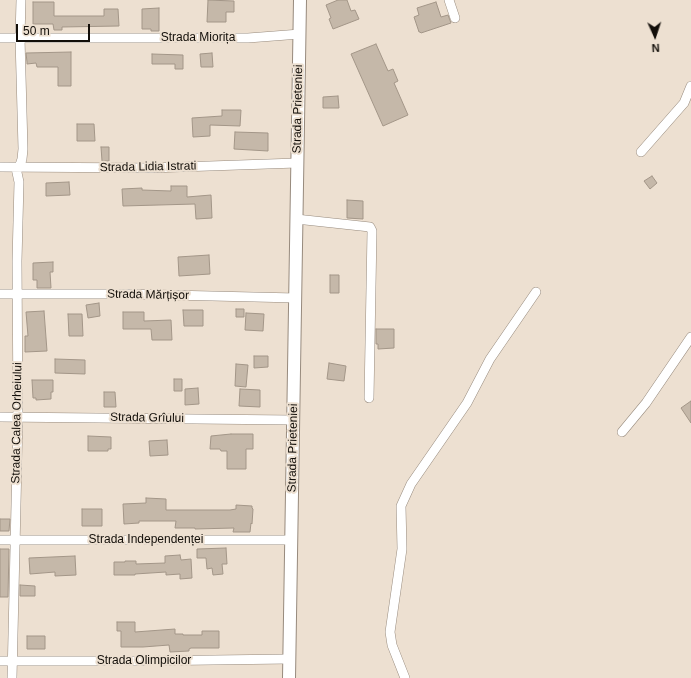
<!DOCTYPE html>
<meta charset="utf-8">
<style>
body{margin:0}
#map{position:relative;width:691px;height:678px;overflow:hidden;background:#ede0d1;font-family:Arial,sans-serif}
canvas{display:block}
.north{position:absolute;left:635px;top:16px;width:40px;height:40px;-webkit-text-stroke:3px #ede0d1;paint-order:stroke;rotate:177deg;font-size:11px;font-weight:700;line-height:16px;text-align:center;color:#120e09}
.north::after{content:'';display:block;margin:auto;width:14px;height:18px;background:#120e09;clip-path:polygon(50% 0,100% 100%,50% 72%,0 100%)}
.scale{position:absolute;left:16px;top:24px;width:74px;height:18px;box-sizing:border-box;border:2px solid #120e09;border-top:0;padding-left:5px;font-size:12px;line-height:14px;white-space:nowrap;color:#120e09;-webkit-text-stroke:3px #ede0d1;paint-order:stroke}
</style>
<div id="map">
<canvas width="691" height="678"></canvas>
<div class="north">N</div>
<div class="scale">50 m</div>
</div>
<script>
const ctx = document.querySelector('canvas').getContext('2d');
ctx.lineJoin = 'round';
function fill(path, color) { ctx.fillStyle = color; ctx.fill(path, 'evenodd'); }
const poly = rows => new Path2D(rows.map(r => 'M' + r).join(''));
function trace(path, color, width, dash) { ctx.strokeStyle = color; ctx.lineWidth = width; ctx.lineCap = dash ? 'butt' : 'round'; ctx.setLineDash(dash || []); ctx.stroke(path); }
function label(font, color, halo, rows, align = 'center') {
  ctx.font = font + ' Arial,sans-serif'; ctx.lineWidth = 4; ctx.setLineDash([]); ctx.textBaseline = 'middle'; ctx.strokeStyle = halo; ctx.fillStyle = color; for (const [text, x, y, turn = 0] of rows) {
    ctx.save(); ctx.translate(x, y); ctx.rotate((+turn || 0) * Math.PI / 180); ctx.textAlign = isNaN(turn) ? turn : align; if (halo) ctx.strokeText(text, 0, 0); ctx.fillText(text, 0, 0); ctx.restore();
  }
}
const building = poly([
 [208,0,234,1,234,12,226,12,226,22,207,22,208,0],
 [338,0,347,0,351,11,355,10,359,19,333,29,329,19,331,18,326,5,338,0],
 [33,2,54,2,54,16,104,16,104,9,118,9,119,26,62,27,62,30,54,30,53,24,33,24,33,2],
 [436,2,441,17,448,15,451,23,421,33,420,32,419,32,414,17,419,15,417,8,436,2],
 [159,8,159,31,151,31,151,29,142,29,142,9,159,8],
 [376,44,388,71,393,69,398,81,394,83,408,115,383,126,351,54,376,44],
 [71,52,71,86,58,86,58,67,37,67,36,63,27,64,27,62,26,53,71,52],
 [212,53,213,67,201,67,200,54,212,53],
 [152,54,183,55,183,69,175,69,175,64,152,64,152,54],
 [338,96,339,108,323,108,323,97,338,96],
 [222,110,241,110,240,126,210,125,210,136,193,137,192,118,222,116,222,110],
 [77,124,94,124,95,141,77,141,77,124],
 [235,132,268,133,268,151,234,149,235,132],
 [101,147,109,147,109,161,102,161,101,147],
 [652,176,657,183,650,189,644,181,652,176],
 [69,182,70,195,46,196,46,183,69,182],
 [171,186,187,186,187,197,211,195,212,218,196,219,195,204,123,206,122,189,142,188,142,190,171,191,171,186],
 [347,200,363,201,363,219,347,218,347,200],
 [209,255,210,274,179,276,178,257,209,255],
 [53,262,53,272,50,272,51,288,37,288,37,280,33,280,33,263,53,262],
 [330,275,339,275,339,293,330,293,330,275],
 [99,303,100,316,88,318,86,305,99,303],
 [236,309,244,309,244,317,236,317,236,309],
 [183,310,203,310,203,326,184,326,183,310],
 [44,311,47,351,25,352,25,336,28,336,26,312,44,311],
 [123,312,144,312,144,321,171,320,172,340,152,340,151,329,123,329,123,312],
 [246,313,264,314,263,331,245,330,246,313],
 [68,314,82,314,83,336,69,336,68,314],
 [376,329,394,329,394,348,378,349,378,344,376,344,376,329],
 [254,356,268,356,268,367,254,368,254,356],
 [55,359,85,360,85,374,55,373,55,359],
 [329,363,346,366,344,381,327,379,329,363],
 [236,364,248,365,246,387,235,386,236,364],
 [174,379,182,379,182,391,174,391,174,379],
 [32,380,53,380,53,392,51,392,51,399,36,400,36,398,33,398,32,380],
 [198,388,199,404,185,405,185,389,198,388],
 [240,389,260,390,260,407,239,406,240,389],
 [104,392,115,392,116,407,104,407,104,392],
 [691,401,691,423,681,408,691,401],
 [231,434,253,434,253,449,246,449,246,469,227,469,227,451,221,451,220,449,210,449,211,436,231,434],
 [88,436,111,437,111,449,108,449,108,451,88,451,88,436],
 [167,440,168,455,150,456,149,441,167,440],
 [146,498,166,499,166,510,230,510,236,509,236,505,252,506,252,508,253,509,252,524,251,523,250,532,233,532,234,528,195,529,195,528,175,528,176,521,139,521,139,523,124,524,123,504,146,503,146,498],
 [82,509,102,509,102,526,82,526,82,509],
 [0,519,10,519,9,531,0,531,0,519],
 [226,548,227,564,222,564,223,574,213,575,212,568,207,569,206,558,197,558,197,549,226,548],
 [0,549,9,549,8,597,0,597,0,549],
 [180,555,181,560,191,559,192,578,180,579,180,574,166,575,166,572,135,574,135,575,114,575,114,562,125,562,125,561,136,561,136,564,165,563,165,556,180,555],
 [75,556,76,575,55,576,55,572,30,574,29,558,75,556],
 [20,585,35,586,35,596,20,596,20,585],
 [117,622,135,622,135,632,175,629,175,634,183,634,183,635,202,635,202,631,219,631,219,648,191,648,189,649,189,651,170,652,169,645,143,647,121,647,121,631,117,631,117,622],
 [27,636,45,636,45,649,27,649,27,636]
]);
fill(building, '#c5b8a9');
trace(building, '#a39688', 1);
const minor = poly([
 [449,0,455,18],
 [0,38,248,38,300,34],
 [641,152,684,103,691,86],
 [0,167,151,168,297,163],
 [19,168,22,159,23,149,20,38,21,0],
 [296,219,370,227,372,231,369,398],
 [0,294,128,294,296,298],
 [0,417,293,420],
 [622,432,646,403,691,337],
 [0,540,291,540],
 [0,661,138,661,289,659],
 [12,678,18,417,17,261,19,182,16,168],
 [405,678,392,645,390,632,402,549,401,506,411,484,467,403,490,359,536,292]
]);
const tertiary = poly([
 [289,678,300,0]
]);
trace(minor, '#978a7d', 10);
trace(tertiary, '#978a7d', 14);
trace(minor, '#fff', 9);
trace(tertiary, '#fff', 12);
label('12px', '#120e09', '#ede0d1', [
 ["Strada Miorița",198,38],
 ["Strada Prieteniei",298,109,-89],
 ["Strada Lidia Istrati",148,167,-1],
 ["Strada Mărțișor",148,295,1],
 ["Strada Grîului",147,418,1],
 ["Strada Calea Orheiului",17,423,-89],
 ["Strada Prieteniei",293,448,-89],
 ["Strada Independenței",146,540],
 ["Strada Olimpicilor",144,661]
]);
</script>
